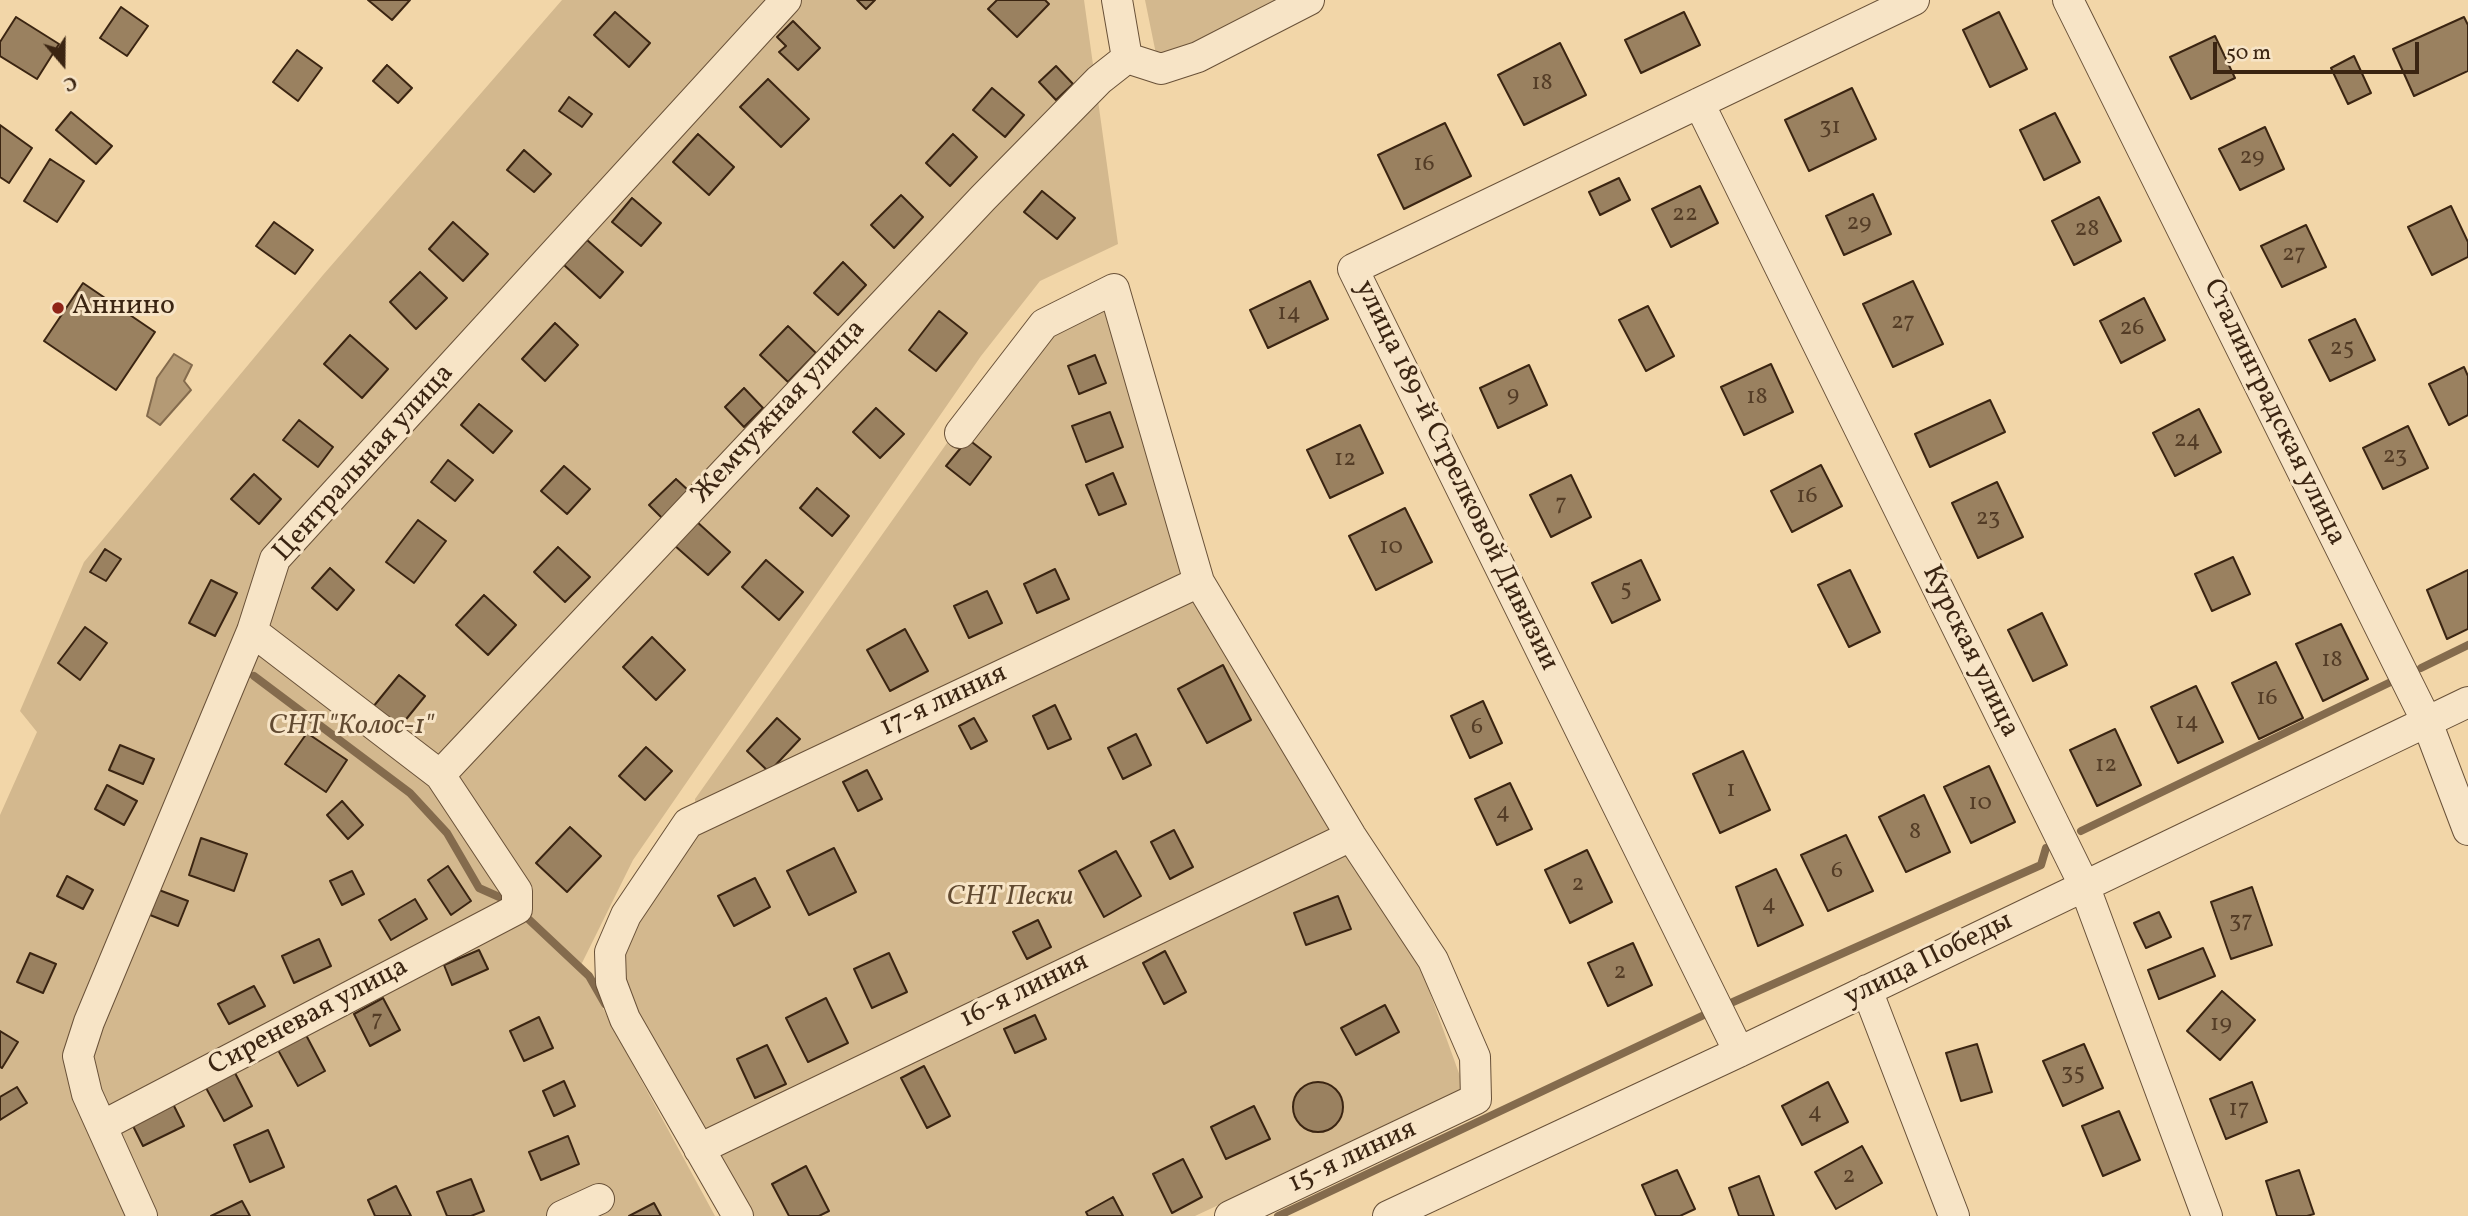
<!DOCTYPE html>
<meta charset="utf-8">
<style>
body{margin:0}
#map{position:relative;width:2468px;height:1216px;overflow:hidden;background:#f2d6a8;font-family:Vollkorn,serif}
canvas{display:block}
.north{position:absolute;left:28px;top:28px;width:70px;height:70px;-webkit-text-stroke:5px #f7e4c6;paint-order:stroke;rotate:160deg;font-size:19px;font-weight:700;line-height:28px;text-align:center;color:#3b2512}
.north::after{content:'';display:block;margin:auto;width:24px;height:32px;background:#3b2512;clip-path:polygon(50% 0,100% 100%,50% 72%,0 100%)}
.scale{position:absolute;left:2213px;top:42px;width:206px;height:32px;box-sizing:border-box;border:4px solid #3b2512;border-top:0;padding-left:9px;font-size:21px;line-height:24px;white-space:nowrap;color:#3b2512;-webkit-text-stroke:5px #f7e4c6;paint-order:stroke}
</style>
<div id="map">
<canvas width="2468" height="1216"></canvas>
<div class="north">С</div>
<div class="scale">50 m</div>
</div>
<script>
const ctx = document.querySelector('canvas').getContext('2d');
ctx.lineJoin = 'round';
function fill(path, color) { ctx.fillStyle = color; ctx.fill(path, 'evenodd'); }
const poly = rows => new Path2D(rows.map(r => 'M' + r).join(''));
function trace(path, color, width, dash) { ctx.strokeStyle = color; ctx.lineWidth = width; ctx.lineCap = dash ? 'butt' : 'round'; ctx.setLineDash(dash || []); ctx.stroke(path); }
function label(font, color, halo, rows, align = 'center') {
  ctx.font = font + ' Vollkorn,serif'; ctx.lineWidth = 6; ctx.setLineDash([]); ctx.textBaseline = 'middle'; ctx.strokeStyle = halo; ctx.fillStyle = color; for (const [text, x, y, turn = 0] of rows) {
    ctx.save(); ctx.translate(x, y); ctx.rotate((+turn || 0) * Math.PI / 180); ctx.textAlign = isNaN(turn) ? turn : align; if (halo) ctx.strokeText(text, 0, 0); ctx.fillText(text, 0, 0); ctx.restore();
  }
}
fill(poly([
 [562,0,1084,0,1118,244,1040,281,981,356,633,860,581,965,614,1030,715,1216,0,1216,0,815,37,732,20,711,84,562,323,275],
 [1145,0,1288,0,1189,51,1156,54],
 [1103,282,1188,569,1421,968,1465,1090,1195,1216,754,1216,640,1018,623,979,622,945,696,834,695,799,1039,313]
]), '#d3b88e');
const water = poly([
 [174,354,192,365,184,381,191,390,160,425,147,416,157,378,174,354]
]);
fill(water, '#b49a75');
trace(water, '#846b4d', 2);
trace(poly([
 [2421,668,2468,645],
 [254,676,410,793,447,833,479,888,506,900],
 [2081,831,2397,679],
 [523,914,589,976,605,1004],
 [1733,1002,2041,865,2046,848],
 [1278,1216,1704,1015]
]), '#846b4d', 8);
const building = poly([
 [368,0,410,0,392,20,368,0],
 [857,0,875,0,866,9,857,0],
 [997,0,1045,0,1049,4,1017,37,988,9,997,0],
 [121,7,148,26,127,56,100,38,121,7],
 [615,12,650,43,629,67,594,35,615,12],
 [1684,12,1700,45,1641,73,1625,40,1684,12],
 [1999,12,2027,69,1990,87,1963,30,1999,12],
 [16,17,59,44,37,79,0,56,0,42,16,17],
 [2464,17,2468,25,2468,71,2414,96,2393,49,2464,17],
 [793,21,820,48,798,70,779,52,786,46,777,37,793,21],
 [2215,36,2235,78,2191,99,2170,57,2215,36],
 [1560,43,1586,95,1524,125,1498,75,1560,43],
 [297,50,322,68,298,101,273,82,297,50],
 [2354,56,2371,93,2348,104,2331,68,2354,56],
 [387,65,412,88,398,103,373,81,387,65],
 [1056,66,1073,84,1056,100,1039,82,1056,66],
 [768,79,809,119,781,147,740,107,768,79],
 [992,88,1024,115,1005,137,973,110,992,88],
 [1852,88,1876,139,1809,171,1785,120,1852,88],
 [569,97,592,114,582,127,559,111,569,97],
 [71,112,112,146,96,164,56,130,71,112],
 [2055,113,2080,162,2044,180,2020,130,2055,113],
 [1445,123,1471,176,1404,209,1378,155,1445,123],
 [0,125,32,148,9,183,0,177,0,125],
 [2265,127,2284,169,2240,190,2219,149,2265,127],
 [698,134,734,167,709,195,673,162,698,134],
 [953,134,977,157,950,186,926,163,953,134],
 [524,150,551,174,534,192,507,170,524,150],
 [50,159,84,181,57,222,24,201,50,159],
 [1619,178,1630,200,1600,215,1589,192,1619,178],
 [1700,186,1718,223,1671,247,1652,209,1700,186],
 [1042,191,1075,218,1057,239,1024,212,1042,191],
 [1873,194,1891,234,1844,255,1826,216,1873,194],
 [901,195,923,217,894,248,871,225,901,195],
 [2099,197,2121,241,2074,265,2052,221,2099,197],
 [632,198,661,223,641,246,612,222,632,198],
 [2451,206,2468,242,2468,257,2432,275,2408,227,2451,206],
 [274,222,313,250,295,274,256,246,274,222],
 [453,222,488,254,463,281,429,249,453,222],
 [2306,225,2326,267,2282,287,2261,246,2306,225],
 [587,240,623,272,600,298,564,265,587,240],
 [843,262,866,285,838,315,814,293,843,262],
 [420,272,447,298,416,329,390,302,420,272],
 [1310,281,1328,319,1268,348,1250,310,1310,281],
 [1913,281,1943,344,1893,367,1863,304,1913,281],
 [83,283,155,332,116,390,44,341,83,283],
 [2144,298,2165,340,2121,363,2100,321,2144,298],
 [1648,306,1674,356,1646,371,1619,320,1648,306],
 [939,311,967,333,936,371,909,350,939,311],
 [2355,319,2375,360,2330,381,2309,340,2355,319],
 [555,323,578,345,545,381,522,359,555,323],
 [788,326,816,353,788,382,760,355,788,326],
 [350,335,388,369,362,398,324,364,350,335],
 [1095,355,1106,383,1079,394,1068,366,1095,355],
 [1771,364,1793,412,1744,435,1721,387,1771,364],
 [1529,365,1547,405,1498,428,1480,388,1529,365],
 [2464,367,2468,376,2468,415,2449,425,2429,384,2464,367],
 [744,388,763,408,744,427,725,407,744,388],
 [1990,400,2005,432,1930,467,1915,434,1990,400],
 [479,404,512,431,493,453,461,425,479,404],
 [876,408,904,434,880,458,853,432,876,408],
 [2199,409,2221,452,2175,476,2153,433,2199,409],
 [1110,412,1123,447,1086,462,1072,426,1110,412],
 [299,420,333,447,318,467,283,440,299,420],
 [1360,425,1383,473,1330,498,1307,450,1360,425],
 [2408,426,2428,468,2383,489,2363,448,2408,426],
 [968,439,991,457,970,485,946,466,968,439],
 [448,460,473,480,455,501,431,482,448,460],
 [1821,465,1842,506,1792,532,1771,491,1821,465],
 [564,466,590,489,567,514,541,491,564,466],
 [1113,473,1126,504,1099,515,1086,485,1113,473],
 [254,474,281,499,259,524,231,499,254,474],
 [1571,475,1591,517,1551,537,1530,495,1571,475],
 [676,479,689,491,662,518,649,505,676,479],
 [1997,482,2023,537,1978,558,1952,503,1997,482],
 [817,488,849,516,832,536,800,508,817,488],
 [1405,508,1432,562,1376,590,1349,536,1405,508],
 [418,520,446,541,414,583,386,562,418,520],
 [696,521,730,552,708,575,674,545,696,521],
 [558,547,590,577,565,602,534,572,558,547],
 [105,549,121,559,106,581,90,572,105,549],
 [2233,557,2250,594,2212,611,2195,574,2233,557],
 [766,560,803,592,779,620,742,587,766,560],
 [1641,560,1660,600,1612,623,1592,583,1641,560],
 [330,568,354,590,337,610,312,588,330,568],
 [1055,569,1069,599,1037,613,1024,584,1055,569],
 [1850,570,1880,632,1849,647,1818,585,1850,570],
 [2468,570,2468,629,2447,639,2427,590,2468,570],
 [211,580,237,593,215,636,189,623,211,580],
 [987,591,1002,623,969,638,954,606,987,591],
 [484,595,516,625,488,655,456,625,484,595],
 [2042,613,2067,665,2033,681,2008,630,2042,613],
 [2341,624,2368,679,2323,701,2296,644,2341,624],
 [85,627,107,643,80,680,58,663,85,627],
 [905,629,928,671,890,691,867,650,905,629],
 [652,637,685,670,656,700,623,667,652,637],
 [2276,662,2303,718,2259,739,2232,683,2276,662],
 [1223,665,1251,720,1207,743,1178,689,1223,665],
 [399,675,425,696,399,728,373,707,399,675],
 [2196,686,2223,742,2178,763,2151,707,2196,686],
 [1483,701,1502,743,1470,758,1451,716,1483,701],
 [1055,705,1071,739,1048,749,1033,716,1055,705],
 [777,718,800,739,769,772,747,751,777,718],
 [974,718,987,741,971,749,959,726,974,718],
 [2115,729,2141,785,2097,806,2070,750,2115,729],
 [307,733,347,760,326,792,285,764,307,733],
 [1136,734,1151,765,1123,779,1108,748,1136,734],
 [120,745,154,759,143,784,109,770,120,745],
 [646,747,672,771,645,800,619,776,646,747],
 [1743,751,1770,810,1720,833,1693,774,1743,751],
 [1989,766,2015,822,1971,843,1944,787,1989,766],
 [867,770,882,799,858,811,843,782,867,770],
 [1510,783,1532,829,1497,845,1475,799,1510,783],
 [107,785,137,801,124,825,95,809,107,785],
 [1924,795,1950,852,1906,872,1879,817,1924,795],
 [342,801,363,825,348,839,327,815,342,801],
 [570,827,601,856,567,892,536,863,570,827],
 [1174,830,1193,867,1170,879,1151,842,1174,830],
 [1846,835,1873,891,1828,911,1801,855,1846,835],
 [201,838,247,854,234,891,189,875,201,838],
 [834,848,856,892,809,915,787,871,834,848],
 [1587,850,1612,902,1570,923,1545,870,1587,850],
 [1116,851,1141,896,1104,917,1079,871,1116,851],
 [448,866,471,901,451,915,428,880,448,866],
 [1776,869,1803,925,1758,946,1736,887,1776,869],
 [352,871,364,894,342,905,330,881,352,871],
 [67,876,93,890,83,909,57,896,67,876],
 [755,878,770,907,734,926,718,896,755,878],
 [2252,887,2272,945,2231,959,2211,902,2252,887],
 [159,890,188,901,178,926,150,915,159,890],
 [1338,896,1351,929,1306,945,1294,913,1338,896],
 [415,899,427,919,391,940,379,920,415,899],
 [2159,912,2171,937,2146,948,2134,923,2159,912],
 [1038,920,1051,947,1027,959,1013,932,1038,920],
 [319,939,331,966,294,983,282,956,319,939],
 [1633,943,1652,985,1608,1006,1588,963,1633,943],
 [2203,948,2215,976,2159,999,2148,970,2203,948],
 [479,950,488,969,452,985,444,965,479,950],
 [1165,951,1186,992,1164,1004,1143,963,1165,951],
 [30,953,56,964,43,993,17,982,30,953],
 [889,953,907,992,872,1008,854,969,889,953],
 [254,986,265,1006,229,1024,218,1004,254,986],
 [2222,991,2255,1020,2220,1060,2187,1031,2222,991],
 [383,998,400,1030,370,1046,354,1014,383,998],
 [826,998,848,1043,808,1062,786,1018,826,998],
 [1385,1005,1399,1032,1356,1055,1341,1028,1385,1005],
 [1035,1015,1046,1039,1015,1053,1004,1029,1035,1015],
 [539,1017,553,1048,524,1061,510,1031,539,1017],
 [0,1031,18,1042,2,1068,0,1067,0,1031],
 [306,1035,325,1071,298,1086,278,1050,306,1035],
 [1977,1044,1992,1092,1961,1101,1946,1053,1977,1044],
 [2084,1044,2103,1088,2063,1106,2043,1061,2084,1044],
 [767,1045,786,1084,755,1098,737,1059,767,1045],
 [924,1066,950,1116,927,1128,901,1078,924,1066],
 [234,1071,252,1106,224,1121,205,1086,234,1071],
 [564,1081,575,1106,554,1116,543,1091,564,1081],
 [1828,1082,1848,1122,1802,1145,1782,1106,1828,1082],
 [2252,1082,2267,1122,2226,1139,2210,1099,2252,1082],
 '1293 1107a25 25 0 1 1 50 0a25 25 0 1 1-50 0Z',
 [17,1087,27,1103,0,1120,0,1097,17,1087],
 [171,1100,184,1126,143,1146,130,1120,171,1100],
 [1254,1106,1270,1139,1226,1159,1211,1127,1254,1106],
 [2119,1111,2140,1160,2103,1176,2082,1126,2119,1111],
 [268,1130,284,1167,250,1182,234,1145,268,1130],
 [568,1136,579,1164,541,1180,529,1152,568,1136],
 [1862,1146,1882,1183,1836,1209,1815,1172,1862,1146],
 [1183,1159,1202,1197,1172,1213,1153,1174,1183,1159],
 [806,1166,829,1211,819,1216,789,1216,772,1184,806,1166],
 [1677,1170,1695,1209,1680,1216,1656,1216,1642,1185,1677,1170],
 [2299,1170,2314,1214,2307,1216,2277,1216,2266,1181,2299,1170],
 [1759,1176,1774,1216,1739,1216,1729,1188,1759,1176],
 [471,1179,484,1211,471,1216,447,1216,437,1192,471,1179],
 [396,1186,411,1216,375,1216,368,1200,396,1186],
 [1113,1197,1123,1216,1088,1216,1086,1212,1113,1197],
 [242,1201,250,1216,211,1216,242,1201],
 [654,1203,661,1216,629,1216,654,1203]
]);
fill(building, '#9a8160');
trace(building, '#3b2512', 2);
const street = poly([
 [1117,0,1127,58],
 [2068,0,2427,722,2468,830],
 [1127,58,1161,69,1198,57,1309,0],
 [1699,103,2084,885,2207,1216],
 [960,433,1044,324,1114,289,1199,582,1351,836,1433,960,1475,1057,1476,1099,1230,1216],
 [440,775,983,198,1099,80,1127,58],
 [1867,990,1954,1216],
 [1739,1052,1353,269,1914,0],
 [102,1126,517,909,517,891,440,775,252,631],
 [699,1149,1351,836],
 [142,1216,87,1094,78,1056,89,1022,252,631,275,559,786,0],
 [562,1216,599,1199],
 [738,1216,625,1019,611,982,610,952,626,915,688,823,1199,582],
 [1388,1216,1739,1052,2468,702]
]);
trace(street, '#695138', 32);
trace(street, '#f7e4c6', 30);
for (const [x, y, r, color] of [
 [58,308,7,"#8f2418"]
]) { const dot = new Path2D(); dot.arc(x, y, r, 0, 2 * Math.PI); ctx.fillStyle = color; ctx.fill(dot); trace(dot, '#f7e4c6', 2.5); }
label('24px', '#533c26', null, [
 ["18",1542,85],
 ["31",1830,129],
 ["29",2252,159],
 ["16",1424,166],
 ["22",1685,216],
 ["29",1859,225],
 ["28",2087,231],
 ["27",2294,256],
 ["14",1289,315],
 ["27",1903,324],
 ["26",2132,330],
 ["25",2342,350],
 ["9",1513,397],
 ["18",1757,399],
 ["24",2187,442],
 ["23",2395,458],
 ["12",1345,461],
 ["16",1807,498],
 ["7",1561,506],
 ["23",1988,520],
 ["10",1391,549],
 ["5",1626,591],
 ["18",2332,662],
 ["16",2267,700],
 ["14",2187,724],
 ["6",1477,729],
 ["12",2106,767],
 ["1",1731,792],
 ["10",1980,805],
 ["4",1503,814],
 ["8",1915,834],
 ["6",1837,873],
 ["2",1578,886],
 ["4",1769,906],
 ["37",2241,923],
 ["2",1620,974],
 ["7",377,1022],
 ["19",2221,1026],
 ["35",2073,1075],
 ["17",2239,1111],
 ["4",1815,1114],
 ["2",1849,1178]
]);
label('28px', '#3b2512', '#f7e4c6', [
 ["Аннино",72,308]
], 'left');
label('28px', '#3b2512', '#f7e4c6', [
 ["Жемчужная улица",780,413,-47],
 ["Сталинградская улица",2273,413,64],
 ["Центральная улица",365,464,-48],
 ["улица 189-й Стрелковой Дивизии",1455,476,64],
 ["Курская улица",1969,652,64],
 ["17-я линия",944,702,-25],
 ["улица Победы",1929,961,-26],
 ["16-я линия",1025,992,-26],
 ["Сиреневая улица",309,1018,-28],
 ["15-я линия",1353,1158,-25]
]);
label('italic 28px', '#614a31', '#f7e4c6', [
 ["СНТ \"Колос-1\"",351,728],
 ["СНТ Пески",1010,899]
]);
</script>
